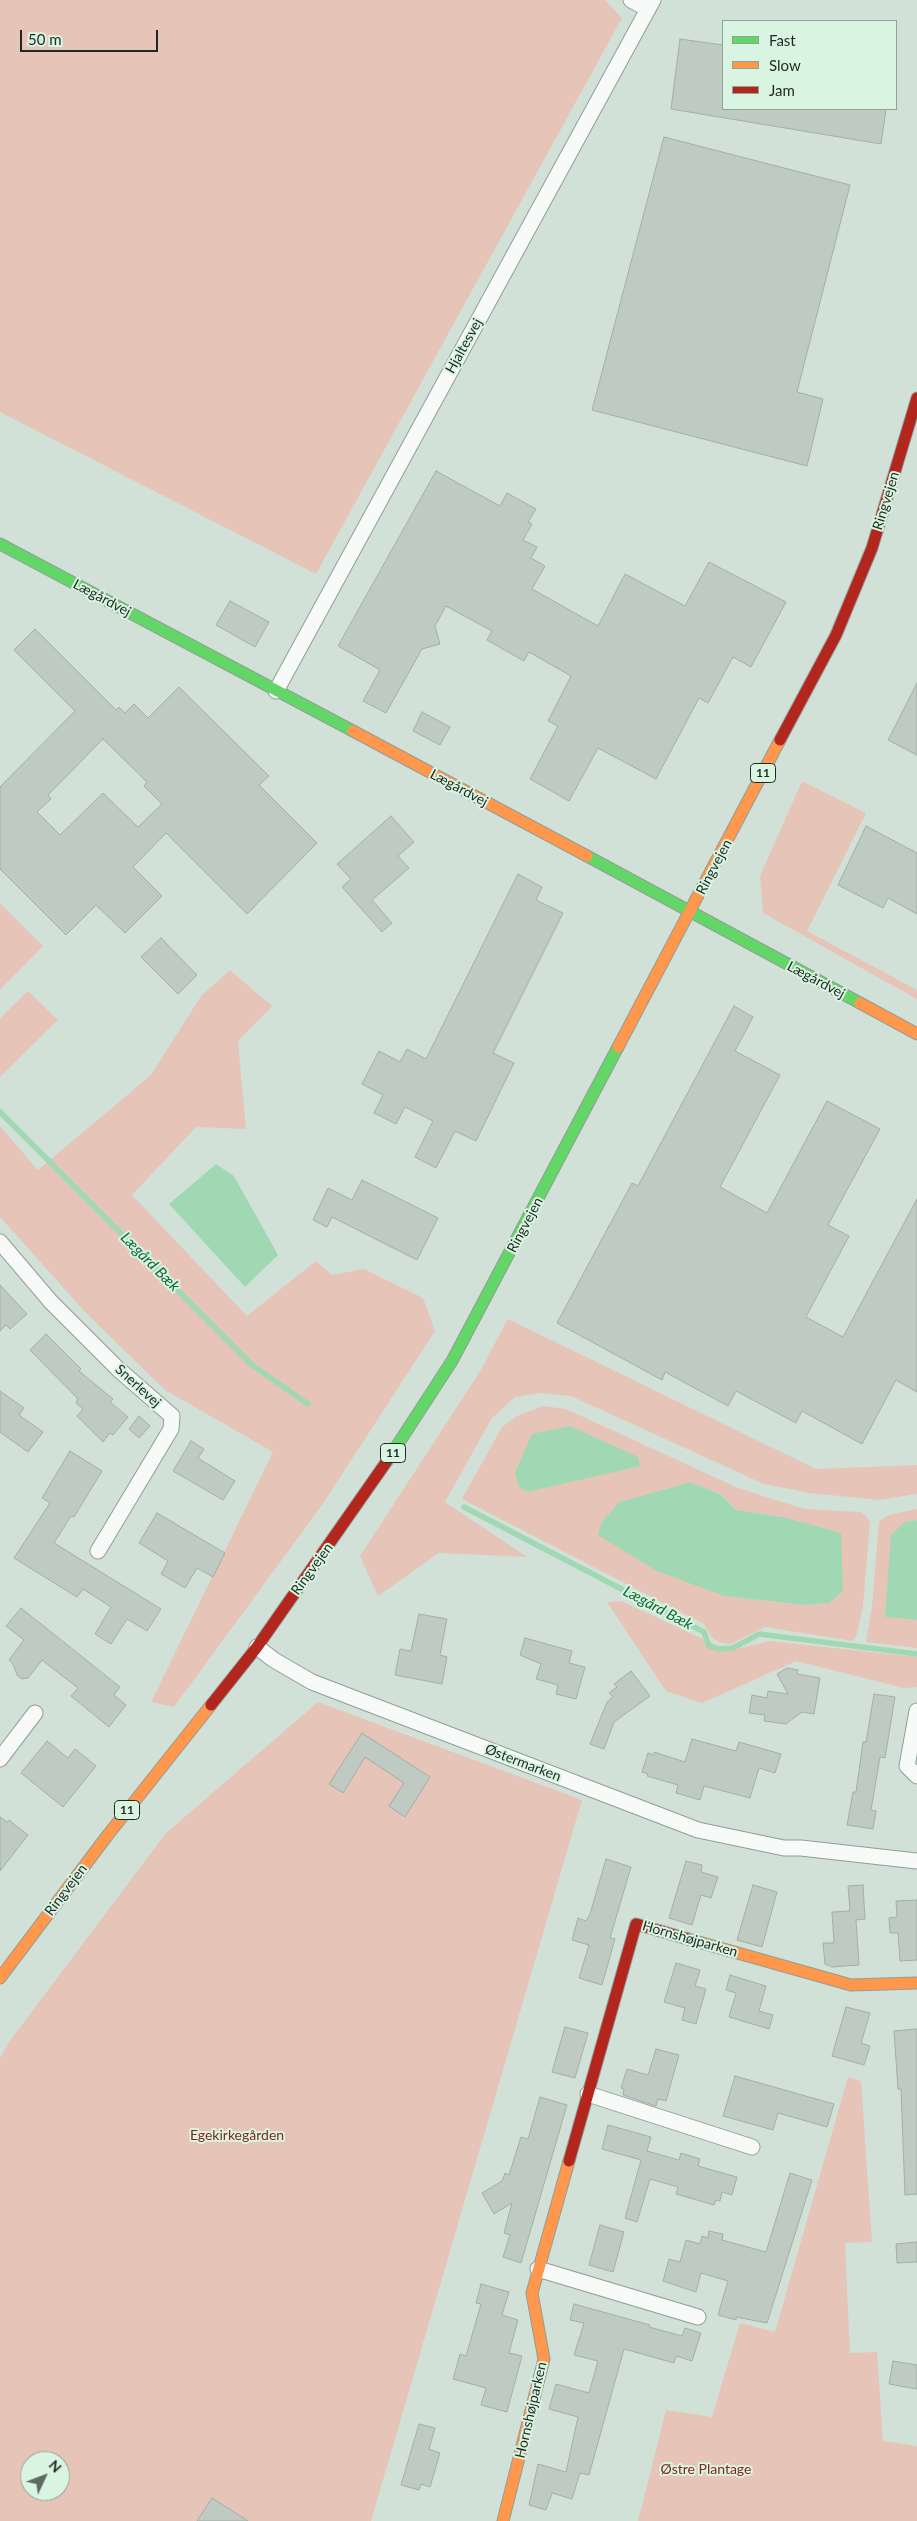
<!DOCTYPE html>
<meta charset="utf-8">
<style>
body{margin:0}
#map{position:relative;width:917px;height:2521px;overflow:hidden;background:#d2e1d7;font-family:Lato,sans-serif}
canvas{display:block}
.legend{position:absolute;left:722px;top:20px;width:175px;height:90px;box-sizing:border-box;background:#d9f4e1;border:1px solid #8fa395;margin:0;padding:6px 9px;list-style:none;font-size:15px;color:#1f2922}
.legend li{display:flex;align-items:center;gap:10px;height:25px}
.legend b{width:25px;border:1px solid #8fa395}
.north{position:absolute;left:20px;top:2451px;width:50px;height:50px;box-sizing:border-box;background:#d9f4e1;border:1px solid #8fa395;border-radius:50%;rotate:47deg;font-size:14px;font-weight:700;line-height:20px;text-align:center;color:#1f2922}
.north::after{content:'';display:block;margin:auto;width:18px;height:22px;background:#5e6961;clip-path:polygon(50% 0,100% 100%,50% 72%,0 100%)}
.scale{position:absolute;left:20px;top:30px;width:138px;height:22px;box-sizing:border-box;border:2px solid #1f2922;border-top:0;padding-left:6px;font-size:15px;line-height:18px;white-space:nowrap;color:#1f2922;-webkit-text-stroke:4px #d9f4e1;paint-order:stroke}
</style>
<div id="map">
<canvas width="917" height="2521"></canvas>
<ul class="legend">
<li><b style="height:6px;background:#63d668"></b>Fast</li>
<li><b style="height:6px;background:#ff974d"></b>Slow</li>
<li><b style="height:6px;background:#b3261e"></b>Jam</li>
</ul>
<div class="north">N</div>
<div class="scale">50 m</div>
</div>
<script>
const ctx = document.querySelector('canvas').getContext('2d');
ctx.lineJoin = 'round';
function fill(path, color) { ctx.fillStyle = color; ctx.fill(path, 'evenodd'); }
const poly = rows => new Path2D(rows.map(r => 'M' + r).join(''));
function trace(path, color, width, dash) { ctx.strokeStyle = color; ctx.lineWidth = width; ctx.lineCap = dash ? 'butt' : 'round'; ctx.setLineDash(dash || []); ctx.stroke(path); }
function label(font, color, halo, rows, align = 'center') {
  ctx.font = font + ' Lato,sans-serif'; ctx.lineWidth = 4; ctx.setLineDash([]); ctx.textBaseline = 'middle'; ctx.strokeStyle = halo; ctx.fillStyle = color; for (const [text, x, y, turn = 0] of rows) {
    ctx.save(); ctx.translate(x, y); ctx.rotate((+turn || 0) * Math.PI / 180); ctx.textAlign = isNaN(turn) ? turn : align; if (halo) ctx.strokeText(text, 0, 0); ctx.fillText(text, 0, 0); ctx.restore();
  }
}
fill(poly([
 [0,0,605,0,622,18,316,574,0,412],
 [802,781,866,813,807,931,917,990,917,999,763,913,760,876],
 [0,903,43,946,0,990],
 [230,970,272,1006,238,1041,246,1129,196,1127,132,1195,247,1316,316,1261,332,1275,364,1269,423,1298,435,1331,322,1505,174,1707,151,1702,273,1452,165,1390,87,1314,0,1217,0,1126,38,1170,151,1075,201,996],
 [28,991,58,1020,0,1077,0,1018],
 [508,1319,816,1469,917,1465,917,1494,878,1500,810,1493,764,1484,571,1396,541,1393,515,1397,492,1418,445,1502,527,1557,439,1553,378,1596,360,1556,479,1373],
 [543,1406,566,1409,736,1487,772,1499,805,1509,860,1512,865,1515,870,1522,863,1606,857,1634,853,1641,765,1627,731,1644,719,1642,712,1638,704,1624,462,1499,502,1427,517,1416],
 [691,1482,721,1495,736,1510,783,1517,829,1603,805,1605,724,1596,601,1523,620,1502],
 [917,1509,917,1520,905,1522,885,1617,917,1620,917,1648,866,1642,872,1606,879,1521,889,1515],
 [621,1601,729,1651,770,1641,917,1657,917,1687,904,1688,796,1661,702,1703,666,1691,607,1602],
 [318,1702,582,1800,371,2521,0,2521,0,2058,9,2042,166,1833],
 [30,2461,60,2461,60,2491,30,2491],
 [848,2077,861,2081,872,2242,845,2243,850,2353,877,2352,883,2441,917,2446,917,2521,638,2521,666,2410,712,2417,740,2323,775,2332]
]), '#e6c4b8');
fill(poly([
 [216,1164,234,1176,278,1255,245,1287,169,1204],
 [570,1426,638,1457,640,1466,527,1492,519,1487,515,1473,532,1434],
 [691,1482,721,1495,736,1510,783,1517,841,1533,843,1591,829,1603,805,1605,724,1596,657,1571,598,1535,601,1523,619,1502],
 [917,1520,917,1620,885,1617,891,1535,905,1522]
]), '#a1d8b4');
trace(poly([
 [0,1112,252,1365,308,1404],
 [464,1507,704,1632,709,1646,718,1649,733,1648,759,1634,917,1654]
]), '#a1d8b4', 5.5);
const building = poly([
 [680,39,723,45,723,109,886,109,881,144,671,109,680,39],
 [664,137,850,185,797,392,823,399,807,466,592,410,664,137],
 [436,471,500,506,507,493,536,509,528,522,532,524,523,540,537,547,531,558,545,566,532,589,598,626,625,574,685,606,709,562,786,602,751,667,733,657,708,703,699,698,656,779,598,748,569,801,530,779,558,726,548,721,571,676,529,652,524,661,487,640,492,631,446,606,435,626,440,644,422,649,386,713,363,701,380,670,338,646,436,471],
 [230,601,269,622,255,647,216,625,230,601],
 [35,629,116,710,119,707,125,713,134,704,148,718,179,687,269,776,259,785,317,843,247,914,166,833,133,867,162,896,125,933,96,905,66,935,0,869,0,787,75,711,14,650,35,629],
 [103,739,147,782,144,786,162,804,138,827,103,793,60,835,37,812,51,799,48,795,103,739],
 [917,683,917,755,888,740,917,683],
 [422,712,450,727,440,745,413,731,422,712],
 [391,816,414,842,398,856,409,868,372,900,392,923,382,932,342,887,351,879,337,864,391,816],
 [866,826,917,853,917,914,888,898,883,908,838,885,866,826],
 [518,874,542,887,536,900,563,913,493,1053,514,1063,476,1141,455,1131,436,1168,415,1157,433,1121,405,1107,396,1124,374,1113,383,1095,362,1084,379,1051,400,1062,407,1049,426,1059,518,874],
 [161,938,197,975,178,994,141,957,161,938],
 [734,1006,753,1017,735,1051,780,1075,720,1187,767,1213,827,1101,880,1129,828,1225,849,1236,806,1317,843,1337,917,1199,917,1392,896,1380,862,1444,802,1411,796,1423,736,1391,728,1406,665,1372,662,1380,557,1323,632,1183,638,1186,734,1006],
 [362,1180,438,1218,417,1260,332,1217,327,1227,313,1220,328,1188,352,1200,362,1180],
 [0,1285,27,1314,10,1329,6,1325,0,1331,0,1285],
 [46,1334,81,1369,79,1371,113,1399,110,1402,128,1417,113,1435,110,1433,103,1442,77,1416,83,1409,76,1403,78,1399,30,1350,46,1334],
 [0,1391,24,1408,19,1415,43,1432,28,1452,0,1432,0,1391],
 [139,1416,150,1426,139,1438,129,1429,139,1416],
 [191,1441,204,1449,198,1458,235,1481,223,1500,173,1471,191,1441],
 [70,1451,102,1471,74,1517,71,1516,54,1543,161,1609,147,1631,127,1619,111,1644,95,1634,111,1607,83,1589,77,1597,14,1558,50,1503,42,1498,70,1451],
 [157,1513,225,1553,213,1577,197,1568,185,1588,161,1574,168,1561,139,1543,157,1513],
 [21,1608,120,1687,114,1695,126,1705,109,1727,71,1696,78,1688,42,1660,28,1678,22,1679,17,1675,13,1664,9,1660,24,1640,6,1626,21,1608],
 [419,1614,447,1619,440,1655,447,1657,442,1684,395,1675,400,1649,411,1651,419,1614],
 [525,1638,572,1651,569,1663,585,1667,576,1699,556,1694,558,1685,536,1679,541,1664,520,1655,525,1638],
 [787,1668,798,1670,797,1674,820,1678,814,1714,802,1712,786,1724,764,1721,765,1715,749,1713,752,1695,767,1698,768,1691,788,1694,777,1674,787,1668],
 [631,1671,650,1696,614,1722,604,1749,590,1744,607,1702,613,1697,609,1693,617,1687,614,1684,631,1671],
 [874,1694,895,1697,885,1758,880,1757,871,1810,876,1811,873,1829,847,1825,853,1792,856,1792,863,1742,866,1742,874,1694],
 [362,1733,430,1777,405,1817,389,1806,404,1783,365,1757,343,1793,329,1784,362,1733],
 [692,1739,736,1751,739,1742,781,1754,775,1773,759,1768,750,1798,704,1786,700,1800,676,1793,678,1785,647,1776,648,1774,642,1772,648,1753,654,1755,654,1752,685,1762,692,1739],
 [47,1741,68,1758,75,1749,96,1766,63,1807,21,1773,47,1741],
 [0,1817,7,1822,9,1820,28,1835,0,1871,0,1817],
 [606,1859,631,1867,610,1938,615,1939,602,1985,579,1978,589,1945,572,1940,578,1918,586,1921,590,1914,606,1859],
 [686,1861,702,1865,701,1872,718,1877,711,1898,701,1895,692,1925,669,1918,686,1861],
 [753,1885,777,1892,762,1947,737,1940,753,1885],
 [863,1885,865,1919,856,1920,859,1965,832,1967,825,1964,823,1943,834,1943,832,1912,850,1911,848,1886,863,1885],
 [917,1900,917,1960,900,1961,898,1933,890,1933,889,1918,897,1917,896,1901,917,1900],
 [676,1963,700,1970,695,1986,706,1989,696,2024,682,2020,685,2008,664,2002,676,1963],
 [730,1975,766,1986,759,2011,773,2015,769,2029,729,2017,736,1993,726,1990,730,1975],
 [846,2007,870,2013,861,2043,870,2046,864,2065,832,2056,846,2007],
 [565,2027,588,2033,575,2078,552,2072,565,2027],
 [917,2029,917,2194,905,2195,901,2089,898,2089,894,2031,917,2029],
 [656,2049,679,2055,666,2101,658,2099,656,2106,623,2095,624,2089,621,2088,627,2069,648,2075,656,2049],
 [735,2076,834,2104,827,2127,778,2113,773,2130,723,2116,735,2076],
 [540,2097,567,2105,521,2263,503,2257,510,2235,504,2233,512,2203,494,2214,482,2193,502,2181,505,2173,509,2175,521,2137,528,2139,540,2097],
 [608,2125,651,2137,647,2151,679,2160,681,2153,700,2159,698,2166,737,2177,732,2195,722,2192,720,2201,716,2200,714,2205,676,2194,678,2187,650,2179,637,2222,625,2218,641,2160,602,2149,608,2125],
 [790,2173,812,2180,767,2323,736,2317,736,2320,718,2315,728,2281,701,2273,696,2292,663,2281,669,2259,680,2262,686,2240,700,2244,702,2236,708,2238,709,2231,723,2234,722,2240,766,2252,790,2173],
 [600,2225,624,2232,613,2272,589,2265,600,2225],
 [917,2242,917,2262,897,2263,896,2244,917,2242],
 [481,2284,509,2292,502,2315,518,2320,509,2353,522,2356,507,2412,481,2405,486,2388,453,2379,460,2354,466,2356,481,2304,476,2303,481,2284],
 [574,2304,650,2325,649,2327,682,2336,685,2328,701,2333,692,2361,676,2356,674,2363,624,2349,589,2475,580,2473,572,2499,552,2493,546,2510,529,2505,538,2464,566,2472,578,2417,549,2409,556,2384,589,2393,598,2361,574,2355,584,2323,570,2320,574,2304],
 [893,2361,917,2365,917,2389,889,2384,893,2361],
 [419,2424,435,2428,429,2449,440,2453,430,2487,421,2484,419,2490,401,2485,419,2424],
 [212,2498,248,2521,197,2521,212,2498]
]);
fill(building, '#becac2');
trace(building, '#a3aea7', 1);
const street = poly([
 [631,0,648,9],
 [276,691,653,0],
 [0,1242,51,1302,118,1369,172,1416,171,1429,98,1551],
 [257,1647,274,1660,312,1682,698,1830,784,1848,801,1848,917,1861],
 [917,1711,907,1766,917,1776],
 [0,1759,35,1713],
 [588,2094,752,2147],
 [538,2269,698,2317]
]);
const fast = poly([
 [0,544,353,731],
 [587,856,860,1003],
 [387,1461,452,1361,618,1047]
]);
const slow = poly([
 [353,731,587,856],
 [860,1003,917,1034],
 [618,1047,780,740],
 [688,1939,851,1985,917,1983],
 [0,1978,107,1836,211,1705],
 [503,2521,544,2359,532,2293,569,2161]
]);
const jam = poly([
 [780,740,836,635,872,548,917,398],
 [211,1705,257,1647,387,1461],
 [569,2161,636,1924,688,1939]
]);
trace(street, '#929d95', 17);
trace(fast, '#929d95', 13);
trace(slow, '#929d95', 13);
trace(jam, '#929d95', 13);
trace(street, '#f8faf9', 15);
trace(fast, '#63d668', 11);
trace(slow, '#ff974d', 11);
trace(jam, '#b3261e', 11);
for (const [x, y, w] of [
 [763,773,25],
 [393,1453,25],
 [127,1810,25]
]) { const box = new Path2D(); box.roundRect(x - w / 2, y - 9.5, w, 19, 4); ctx.fillStyle = '#d9f4e1'; ctx.fill(box); trace(box, '#1f2922', 1); }
label('bold 12px', '#1f2922', null, [
 ["11",763,773],
 ["11",393,1453],
 ["11",127,1810]
]);
label('14px', '#1f2922', '#d9f4e1', [
 ["Hjaltesvej",464,346,-61],
 ["Ringvejen",886,501,-73],
 ["Lægårdvej",102,598,28],
 ["Lægårdvej",459,788,28],
 ["Ringvejen",714,867,-62],
 ["Lægårdvej",816,980,28],
 ["Ringvejen",525,1225,-62],
 ["Snerlevej",138,1386,42],
 ["Ringvejen",312,1569,-54],
 ["Østermarken",523,1763,21],
 ["Ringvejen",66,1890,-53],
 ["Hornshøjparken",690,1939,16],
 ["Hornshøjparken",531,2410,-77]
]);
label('14px', '#842819', '#d9f4e1', [
 ["Egekirkegården",237,2135],
 ["Østre Plantage",706,2469]
]);
label('italic 15px', '#12653a', '#d9f4e1', [
 ["Lægård Bæk",150,1262,45],
 ["Lægård Bæk",658,1608,28]
]);
</script>
